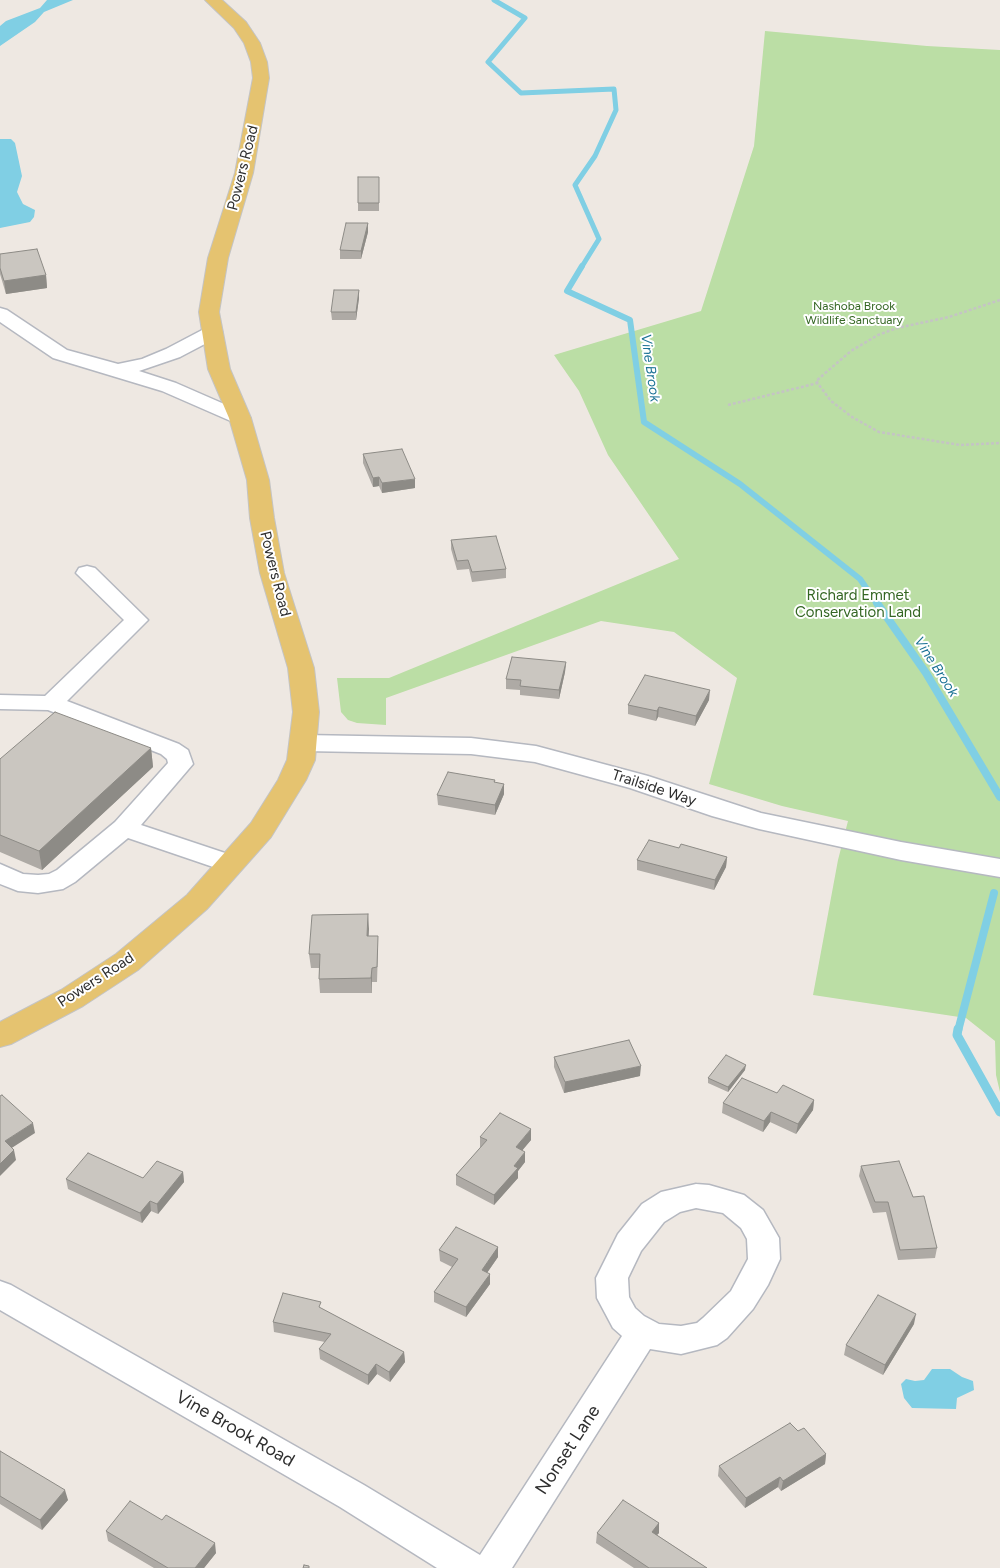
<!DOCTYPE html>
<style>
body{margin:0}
canvas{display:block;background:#eee8e2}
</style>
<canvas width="1000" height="1568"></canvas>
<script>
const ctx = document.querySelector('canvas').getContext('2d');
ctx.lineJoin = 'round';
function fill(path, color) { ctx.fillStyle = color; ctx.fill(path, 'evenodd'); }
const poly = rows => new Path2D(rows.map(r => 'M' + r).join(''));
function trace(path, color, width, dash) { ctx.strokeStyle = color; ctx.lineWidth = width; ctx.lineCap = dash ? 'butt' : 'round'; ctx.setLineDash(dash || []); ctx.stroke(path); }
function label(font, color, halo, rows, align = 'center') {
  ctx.font = font + ' Figtree,sans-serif'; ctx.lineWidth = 4; ctx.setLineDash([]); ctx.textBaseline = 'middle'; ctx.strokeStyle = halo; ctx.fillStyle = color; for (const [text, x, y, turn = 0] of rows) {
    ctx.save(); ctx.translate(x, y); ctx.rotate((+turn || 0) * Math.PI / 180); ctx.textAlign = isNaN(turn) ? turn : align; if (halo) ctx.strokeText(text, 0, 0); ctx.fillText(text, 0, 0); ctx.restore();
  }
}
fill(poly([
 [765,31,927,46,1000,50,1000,1092,996,1075,995,1041,966,1018,813,995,838,860,848,821,782,806,709,784,737,678,674,632,601,621,386,698,386,725,357,723,348,720,341,712,337,678,389,678,679,559,608,455,579,391,554,355,701,311,754,146]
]), '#bbdea5');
fill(poly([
 [47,0,73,0,44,12,35,22,0,46,0,26,6,21,40,8],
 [0,139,11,139,15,143,22,176,17,192,23,204,35,210,34,217,30,222,0,228],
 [932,1369,950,1369,962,1377,973,1381,974,1390,957,1398,956,1409,912,1408,904,1398,901,1384,906,1379,915,1381,924,1380]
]), '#80cfe4');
trace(poly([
 [494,0,525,18,488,62,521,93,614,89,616,110,595,156,575,185,599,239,581,268]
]), '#80cfe4', 5);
trace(poly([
 [582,266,567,291,630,320,644,422,740,484,860,579,878,605]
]), '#80cfe4', 6);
trace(poly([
 [877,603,926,673,1000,797],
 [958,1031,994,893]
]), '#80cfe4', 8);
trace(poly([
 [958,1029,957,1035,1000,1112]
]), '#80cfe4', 9);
const minor = poly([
 [0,308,7,310,67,350,118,364,142,359,166,349,206,328,213,326,220,328,222,332,220,336,180,357,139,371,176,383,247,414,250,418,247,422,240,424,233,422,162,391,53,358,0,322,0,308],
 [87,566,95,568,148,620,67,701,179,744,188,750,193,764,141,825,240,858,244,864,240,870,231,873,222,870,128,838,75,882,63,889,38,893,18,891,0,884,0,864,23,874,38,875,49,874,57,870,115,822,168,763,167,759,161,754,48,710,0,709,0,695,45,696,124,620,76,573,79,568,87,566],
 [304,735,471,738,536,746,648,776,761,813,901,842,1000,859,1000,877,901,860,759,829,712,816,630,788,535,762,471,754,304,751,295,748,292,743,295,738,304,735],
 [696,1184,709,1185,744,1195,763,1210,779,1238,780,1259,768,1285,753,1309,727,1338,717,1345,681,1354,650,1349,512,1568,437,1568,340,1507,0,1310,0,1281,11,1285,364,1485,480,1555,622,1336,613,1328,597,1298,596,1278,618,1234,642,1204,661,1192,696,1184],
 [696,1208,723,1213,741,1228,747,1239,748,1259,731,1291,703,1318,697,1323,681,1326,659,1324,644,1316,635,1308,629,1297,628,1278,641,1251,664,1222,680,1212,696,1208]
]);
const major = poly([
 [205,0,222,0,246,22,260,43,267,62,269,78,253,173,228,258,219,312,230,369,251,418,269,480,274,518,284,573,314,668,319,712,315,760,306,780,271,837,207,909,138,970,83,1006,11,1044,0,1047,0,1022,61,990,116,954,187,895,251,823,278,780,287,760,293,712,288,668,260,573,250,518,247,480,229,418,208,369,199,312,208,258,235,173,253,78,251,62,244,43,234,28,205,0]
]);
trace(minor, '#b5b8c0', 3);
trace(major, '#c4c4c4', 2);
trace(poly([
 [1000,300,949,317,897,328,878,335,851,351,816,381,831,401,852,417,879,432,960,445,1000,443],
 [728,405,818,383]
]), '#c4c4c4', 2.5, [3, 2]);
fill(minor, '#fff');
fill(major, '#e5c370');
fill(poly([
 [379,177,379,211,358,211,358,203],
 [368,223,368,232,361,259,340,259,340,250],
 [0,254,46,275,47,288,6,294,0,274],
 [359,290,359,298,356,320,332,320,331,312],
 [363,454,415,488,382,493,379,486,373,487,363,463],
 [451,540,506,569,506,578,472,582,469,569,457,570,451,549],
 [566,662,565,672,559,699,520,695,520,690,506,689,506,679],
 [709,700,695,726,658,717,656,721,628,714,628,705],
 [151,748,153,767,42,870,0,852,0,759],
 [495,780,495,783,504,784,504,794,495,815,438,805,437,795],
 [679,848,727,857,726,867,714,890,637,870,637,860],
 [368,914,368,936,378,950,377,982,372,982,372,993,320,993,319,979,319,968,311,968,309,954],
 [554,1057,640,1076,564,1093,554,1067],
 [745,1070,728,1092,708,1083,708,1078],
 [777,1093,814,1100,813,1110,796,1134,770,1122,763,1132,722,1113,723,1103],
 [480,1137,531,1140,522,1150,525,1162,518,1171,518,1178,494,1205,456,1185,456,1175,481,1147,480,1147],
 [861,1166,913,1197,937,1248,935,1258,898,1260,886,1212,873,1213,859,1176],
 [183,1172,184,1182,158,1214,151,1211,142,1223,68,1189,66,1179,143,1178],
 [498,1247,498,1257,487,1273,490,1284,466,1317,434,1302,434,1292,452,1267,440,1261,439,1250],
 [322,1309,404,1352,405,1362,390,1382,377,1374,368,1385,320,1359,319,1349,325,1342,274,1332,273,1322],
 [914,1324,883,1375,844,1355,846,1345],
 [798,1431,826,1454,825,1464,781,1491,778,1487,745,1508,718,1476,719,1466],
 [0,1451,68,1500,42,1530,0,1504],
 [162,1520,216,1553,204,1568,154,1568,108,1541,106,1531],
 [659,1523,659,1533,657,1535,707,1568,634,1568,596,1543,597,1533]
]), '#aeaaa5');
fill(poly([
 [368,223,368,232,361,259,361,251],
 [46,275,47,288,6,294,4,281],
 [359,290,359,298,356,320,356,312],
 [379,477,379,486,373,487,373,478],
 [415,479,415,488,382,493,382,483],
 [566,662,565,672,559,699,559,690],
 [710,690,709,700,695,726,696,716],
 [659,707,658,717,656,721,657,711],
 [151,748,153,767,42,870,39,851],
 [504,784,504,794,495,815,495,805],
 [727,857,726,867,714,890,715,880],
 [368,914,369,929,368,951,367,936],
 [372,968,372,993,371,978],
 [746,1065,745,1070,728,1092,728,1087],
 [641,1066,640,1076,564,1093,565,1082],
 [814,1100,813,1110,796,1134,798,1124],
 [771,1112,770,1122,763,1132,764,1121],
 [33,1123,35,1133,7,1151,5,1141],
 [531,1129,531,1140,516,1158,516,1147],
 [14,1150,16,1160,0,1176,0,1164],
 [525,1152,525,1162,518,1171,518,1178,494,1205,494,1195,514,1166],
 [183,1172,184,1182,158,1214,157,1204],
 [150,1201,151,1211,142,1223,140,1213],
 [498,1247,498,1257,482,1280,482,1270],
 [490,1274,490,1284,466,1317,466,1307],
 [916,1314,914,1324,883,1375,885,1365],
 [404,1352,405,1362,390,1382,389,1372],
 [376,1364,377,1374,368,1385,368,1375],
 [826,1454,825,1464,781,1491,783,1481],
 [780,1477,778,1487,745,1508,746,1498],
 [65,1490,68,1500,42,1530,40,1520],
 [659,1523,659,1533,651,1541,652,1532],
 [215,1543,216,1553,204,1568,195,1568]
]), '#8d8b86');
const building = poly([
 [358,177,379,177,379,203,358,203,358,177],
 [346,223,368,223,361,251,340,250,346,223],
 [37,249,46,275,4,281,0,268,0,254,37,249],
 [334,290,359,290,356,312,331,312,334,290],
 [402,449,415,479,382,483,379,477,373,478,363,454,402,449],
 [496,536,506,569,472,572,468,560,457,561,451,540,496,536],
 [512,657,566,662,559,690,520,686,521,680,506,679,512,657],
 [645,675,710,690,696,716,659,707,657,711,628,705,645,675],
 [55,712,151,748,39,851,0,835,0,759,55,712],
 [448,772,495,780,494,782,504,784,495,805,437,795,448,772],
 [649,840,679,848,681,844,727,857,715,880,637,860,649,840],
 [368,914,367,936,378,936,377,967,372,968,371,978,319,979,320,954,309,954,312,915,368,914],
 [629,1040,641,1066,565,1082,554,1057,629,1040],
 [726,1055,746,1065,728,1087,708,1078,726,1055],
 [742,1078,777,1093,783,1085,814,1100,798,1124,771,1112,764,1121,723,1103,742,1078],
 [2,1095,33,1123,5,1141,14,1150,0,1164,0,1096,2,1095],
 [500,1113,531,1129,516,1147,525,1152,514,1166,518,1168,494,1195,456,1175,487,1140,480,1137,500,1113],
 [88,1153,143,1178,157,1161,183,1172,157,1204,150,1201,140,1213,66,1179,88,1153],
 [899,1161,913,1197,924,1196,937,1248,900,1250,888,1202,875,1202,861,1166,899,1161],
 [456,1227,498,1247,482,1270,490,1274,466,1307,434,1292,458,1259,439,1250,456,1227],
 [283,1293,321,1302,319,1307,404,1352,389,1372,376,1364,368,1375,319,1349,331,1334,273,1322,283,1293],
 [878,1295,916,1314,885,1365,846,1345,878,1295],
 [790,1423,798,1431,804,1428,826,1454,783,1481,780,1477,746,1498,719,1466,790,1423],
 [0,1451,65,1490,40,1520,0,1496,0,1451],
 [623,1500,659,1523,652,1532,707,1568,649,1568,597,1533,623,1500],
 [130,1501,162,1520,166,1515,215,1543,195,1568,168,1568,106,1531,130,1501],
 [304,1565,309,1566,309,1568,303,1568,304,1565]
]);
fill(building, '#cac6c0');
trace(building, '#8d8b86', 1);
label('12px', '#346623', '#fff', [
 ["Nashoba Brook",854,306],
 ["Wildlife Sanctuary",854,320]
]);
label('italic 14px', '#1b7295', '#fff', [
 ["Vine Brook",650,368,82],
 ["Vine Brook",936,667,57]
]);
label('15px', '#2e2e2e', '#fff', [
 ["Powers Road",243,168,-76],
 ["Powers Road",275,574,76],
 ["Trailside Way",654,788,18],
 ["Powers Road",96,980,-33]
]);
label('15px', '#346623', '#fff', [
 ["Richard Emmet",858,596],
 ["Conservation Land",858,613]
]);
label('18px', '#2e2e2e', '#fff', [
 ["Vine Brook Road",235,1429,30],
 ["Nonset Lane",568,1450,-57]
]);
</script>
